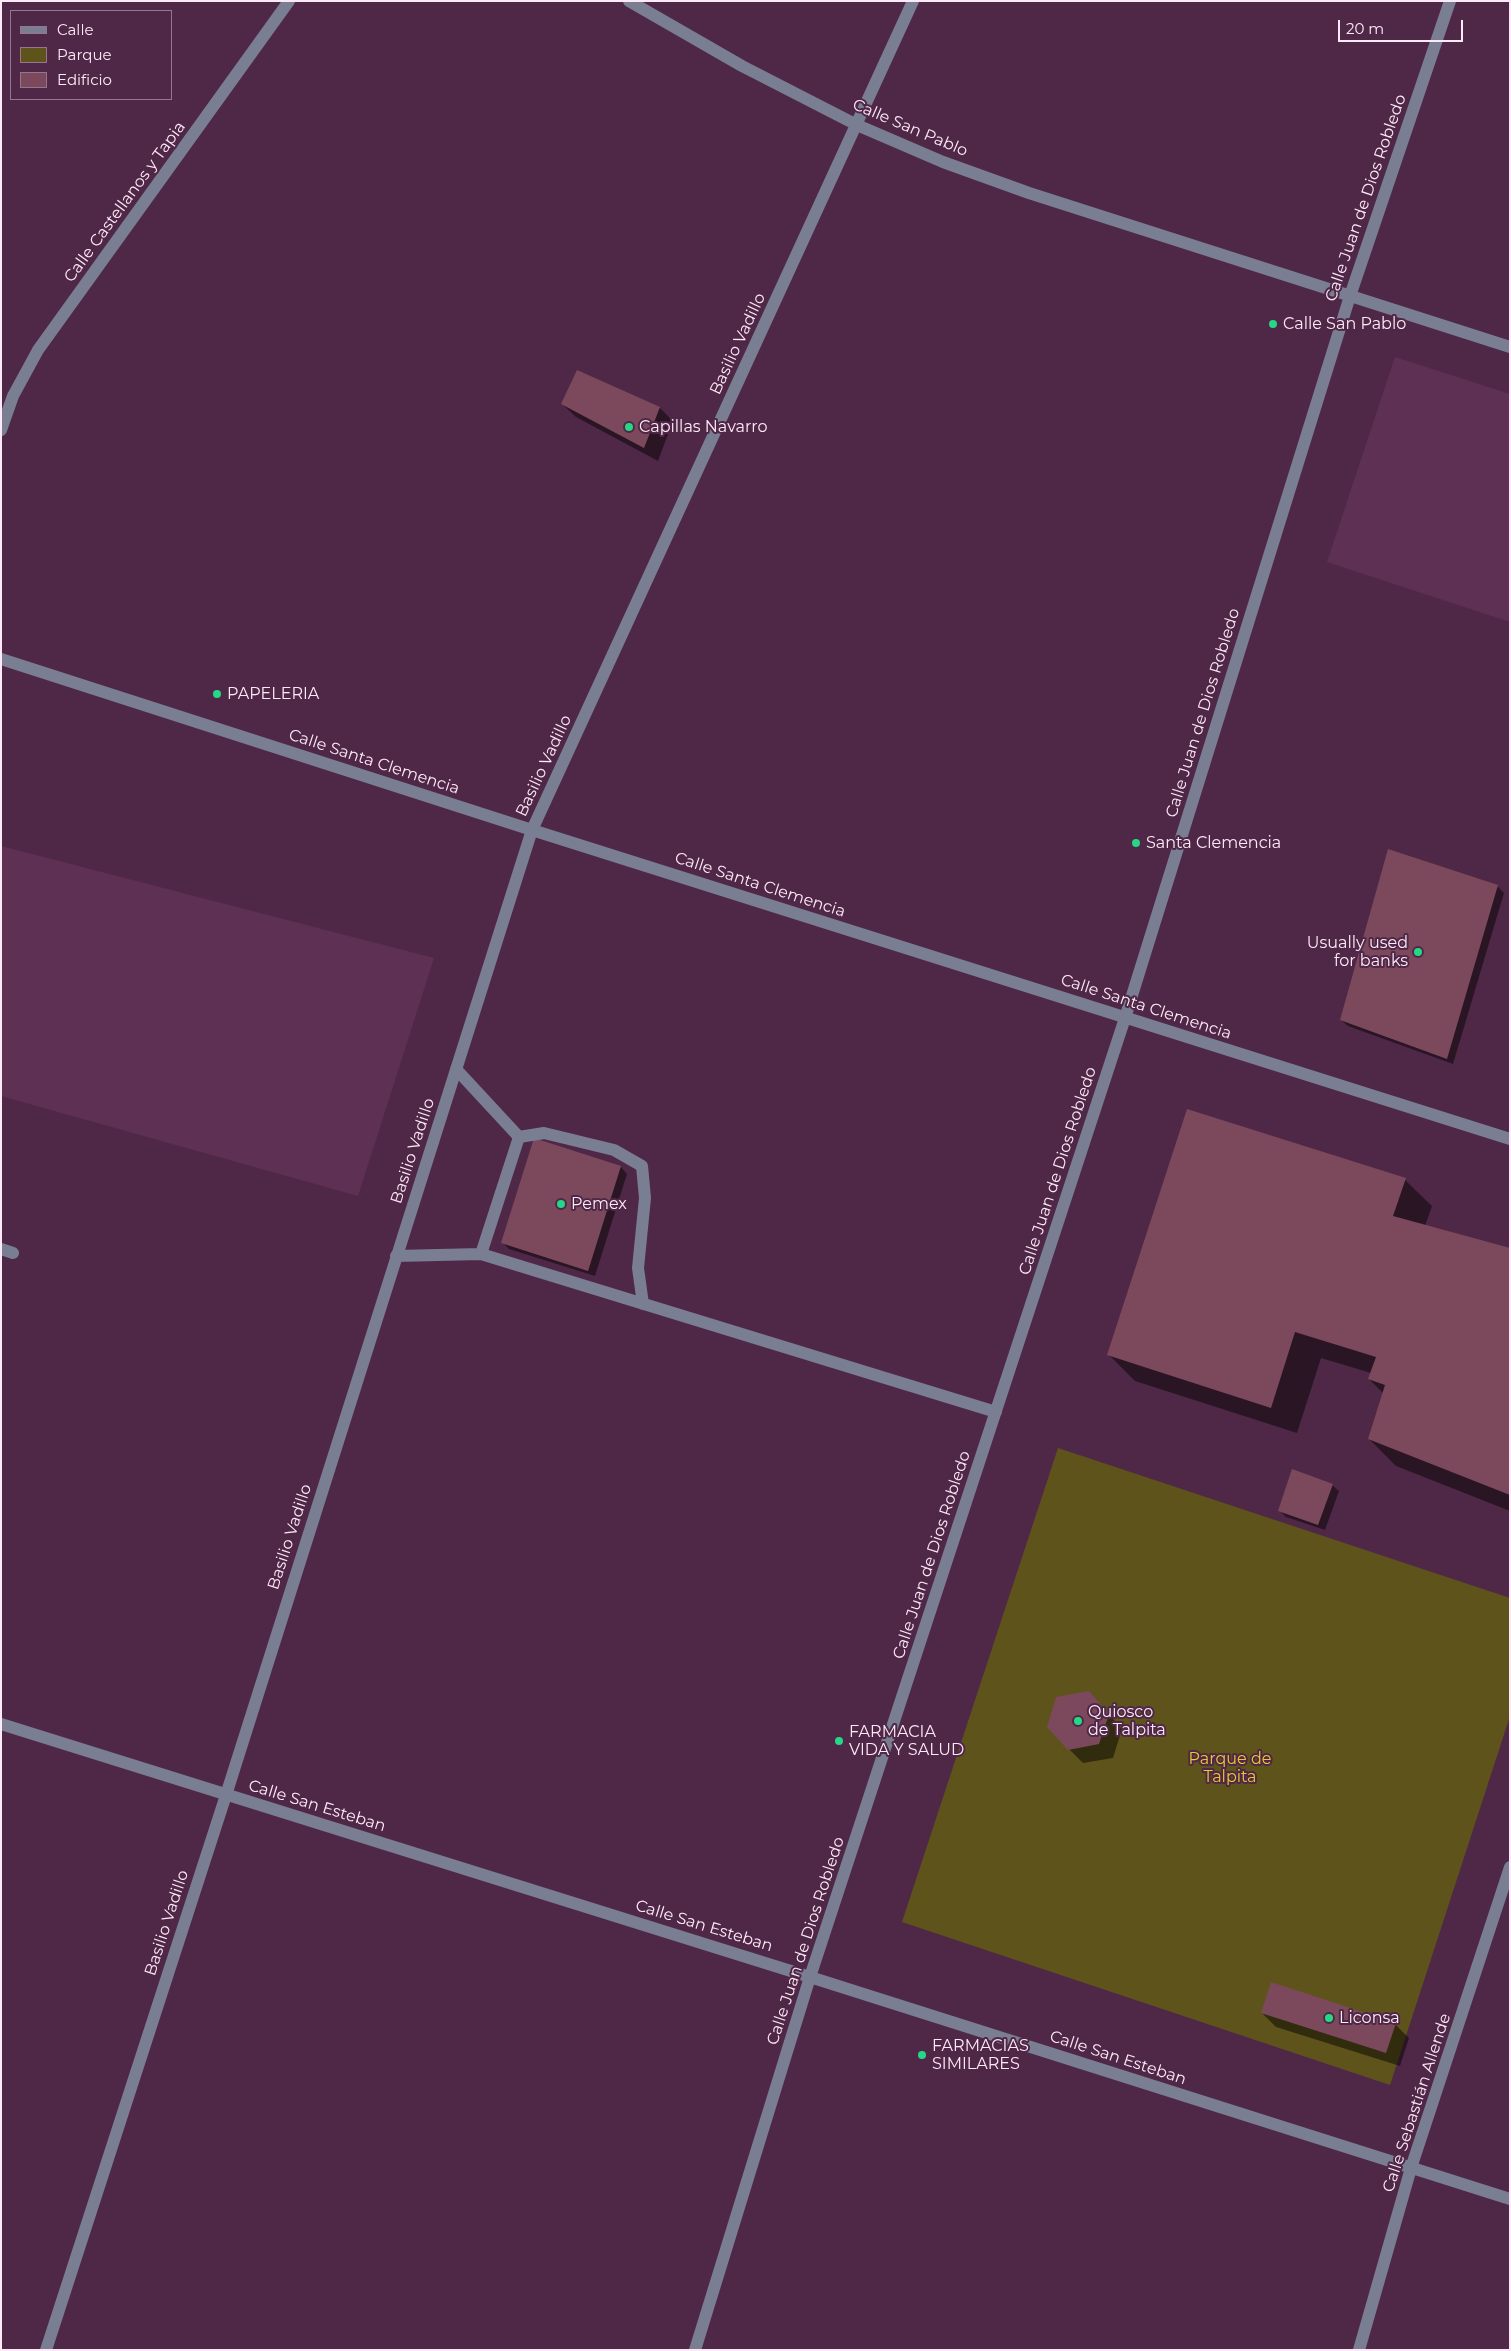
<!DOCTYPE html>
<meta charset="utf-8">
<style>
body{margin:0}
#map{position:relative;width:1511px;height:2351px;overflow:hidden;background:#502847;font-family:Montserrat,sans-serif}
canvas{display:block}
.frame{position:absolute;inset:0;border:2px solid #fee9f8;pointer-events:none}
.legend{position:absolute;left:10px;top:10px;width:162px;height:90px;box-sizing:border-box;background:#502847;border:1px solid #96758e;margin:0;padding:6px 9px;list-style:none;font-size:15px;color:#fee9f8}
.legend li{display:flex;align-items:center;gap:10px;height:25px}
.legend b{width:25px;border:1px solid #96758e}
.scale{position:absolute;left:1338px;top:20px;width:125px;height:22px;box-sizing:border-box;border:2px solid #fee9f8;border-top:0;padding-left:6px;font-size:15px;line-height:18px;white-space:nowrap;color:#fee9f8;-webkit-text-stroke:4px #502847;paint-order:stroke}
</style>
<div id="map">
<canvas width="1511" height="2351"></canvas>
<div class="frame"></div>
<ul class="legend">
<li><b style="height:6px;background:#797e93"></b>Calle</li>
<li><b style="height:14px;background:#5f531c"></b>Parque</li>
<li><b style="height:14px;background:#7c495c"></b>Edificio</li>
</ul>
<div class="scale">20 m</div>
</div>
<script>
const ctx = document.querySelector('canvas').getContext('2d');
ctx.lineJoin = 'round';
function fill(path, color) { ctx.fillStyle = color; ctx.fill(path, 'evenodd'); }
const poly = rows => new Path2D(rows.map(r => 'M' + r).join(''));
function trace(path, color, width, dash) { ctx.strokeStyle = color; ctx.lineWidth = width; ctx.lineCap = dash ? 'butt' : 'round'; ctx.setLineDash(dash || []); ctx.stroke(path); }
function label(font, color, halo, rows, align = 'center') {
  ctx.font = font + ' Montserrat,sans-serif'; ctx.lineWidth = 4; ctx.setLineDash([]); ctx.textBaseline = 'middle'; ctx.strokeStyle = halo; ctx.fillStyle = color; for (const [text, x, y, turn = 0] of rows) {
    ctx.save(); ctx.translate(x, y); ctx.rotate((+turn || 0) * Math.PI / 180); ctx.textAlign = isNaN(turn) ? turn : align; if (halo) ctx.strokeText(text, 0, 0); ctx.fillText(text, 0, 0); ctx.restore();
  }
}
fill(poly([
 [1395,357,1510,394,1510,622,1327,562],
 [1,846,434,958,358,1196,1,1096]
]), '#5e3053');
fill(poly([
 [1058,1448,1510,1598,1510,1716,1390,2085,902,1922]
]), '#5f531c');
fill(poly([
 [562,404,660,408,673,421,658,461,576,417],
 [1497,886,1504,893,1453,1064,1348,1026,1341,1020],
 [621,1167,627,1174,595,1276,509,1249,502,1242],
 [1405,1180,1432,1206,1425,1226,1510,1249,1510,1511,1396,1466,1369,1439,1384,1394,1369,1379,1371,1373,1321,1358,1297,1433,1135,1381,1109,1355],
 [1332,1485,1339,1491,1325,1530,1286,1517,1279,1510],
 [1089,1692,1122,1729,1113,1758,1083,1763,1069,1749],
 [1262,2013,1395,2024,1409,2038,1400,2066,1276,2027]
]), '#0007');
fill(poly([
 [577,370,660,407,644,448,561,404],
 [1388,849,1498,885,1447,1059,1340,1020],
 [1187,1109,1406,1178,1393,1216,1510,1248,1510,1495,1368,1439,1385,1385,1368,1379,1376,1357,1295,1332,1271,1408,1107,1355],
 [534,1138,621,1166,588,1271,501,1243],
 [1292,1469,1333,1484,1318,1525,1278,1511],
 [1089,1691,1109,1714,1099,1744,1068,1750,1047,1727,1056,1697],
 [1271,1982,1396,2023,1386,2053,1261,2013]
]), '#7c495c');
trace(poly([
 [629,1,742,66,857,125,943,162,1029,193,1510,347],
 [1,430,13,396,38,350,289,1],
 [1,659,532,830,1510,1139],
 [456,1069,519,1137],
 [519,1137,544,1133,614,1150,642,1166,645,1198,638,1268,643,1304],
 [1,1249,13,1253],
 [481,1254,519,1137],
 [396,1256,481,1254,996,1412],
 [1,1724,810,1977,1510,2199],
 [46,2350,226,1795,532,830,913,1],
 [695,2350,810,1977,1125,1018,1350,296,1450,1],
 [1359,2350,1411,2168,1510,1867]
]), '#797e93', 12);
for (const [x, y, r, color] of [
 [1273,324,5,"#24d886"],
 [629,427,5,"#24d886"],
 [217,694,5,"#24d886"],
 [1136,843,5,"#24d886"],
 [1418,952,5,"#24d886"],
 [561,1204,5,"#24d886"],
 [1078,1721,5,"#24d886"],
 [839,1741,5,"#24d886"],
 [1329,2018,5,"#24d886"],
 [922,2055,5,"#24d886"]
]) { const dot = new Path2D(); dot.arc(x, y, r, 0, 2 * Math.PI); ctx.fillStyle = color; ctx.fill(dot); trace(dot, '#502847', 2); }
label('16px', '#fee9f8', '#502847', [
 ["Calle San Pablo",910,128,23],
 ["Calle Juan de Dios Robledo",1366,198,-71],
 ["Calle Castellanos y Tapia",125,202,-54],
 ["Basilio Vadillo",738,344,-65],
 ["Calle Juan de Dios Robledo",1203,713,-73],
 ["Calle Santa Clemencia",374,762,18],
 ["Basilio Vadillo",544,766,-65],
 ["Calle Santa Clemencia",760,885,18],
 ["Calle Santa Clemencia",1146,1007,18],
 ["Basilio Vadillo",413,1151,-72],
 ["Calle Juan de Dios Robledo",1058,1171,-72],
 ["Basilio Vadillo",290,1537,-72],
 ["Calle Juan de Dios Robledo",932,1555,-72],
 ["Calle San Esteban",317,1806,17],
 ["Basilio Vadillo",167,1923,-72],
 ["Calle San Esteban",704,1926,17],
 ["Calle Juan de Dios Robledo",806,1941,-72],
 ["Calle San Esteban",1118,2058,18],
 ["Calle Sebastián Allende",1417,2103,-72]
]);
label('16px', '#fee9f8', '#502847', [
 ["Calle San Pablo",1283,324],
 ["Capillas Navarro",639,427],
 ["PAPELERIA",227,694],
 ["Santa Clemencia",1146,843],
 ["Usually used",1408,943,"right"],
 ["for banks",1408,961,"right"],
 ["Pemex",571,1204],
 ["Quiosco",1088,1712],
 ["de Talpita",1088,1730],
 ["FARMACIA",849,1732],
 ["VIDA Y SALUD",849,1750],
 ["Liconsa",1339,2018],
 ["FARMACIAS",932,2046],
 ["SIMILARES",932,2064]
], 'left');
label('16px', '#e9c931', '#502847', [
 ["Parque de",1230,1759],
 ["Talpita",1230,1777]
]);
</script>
